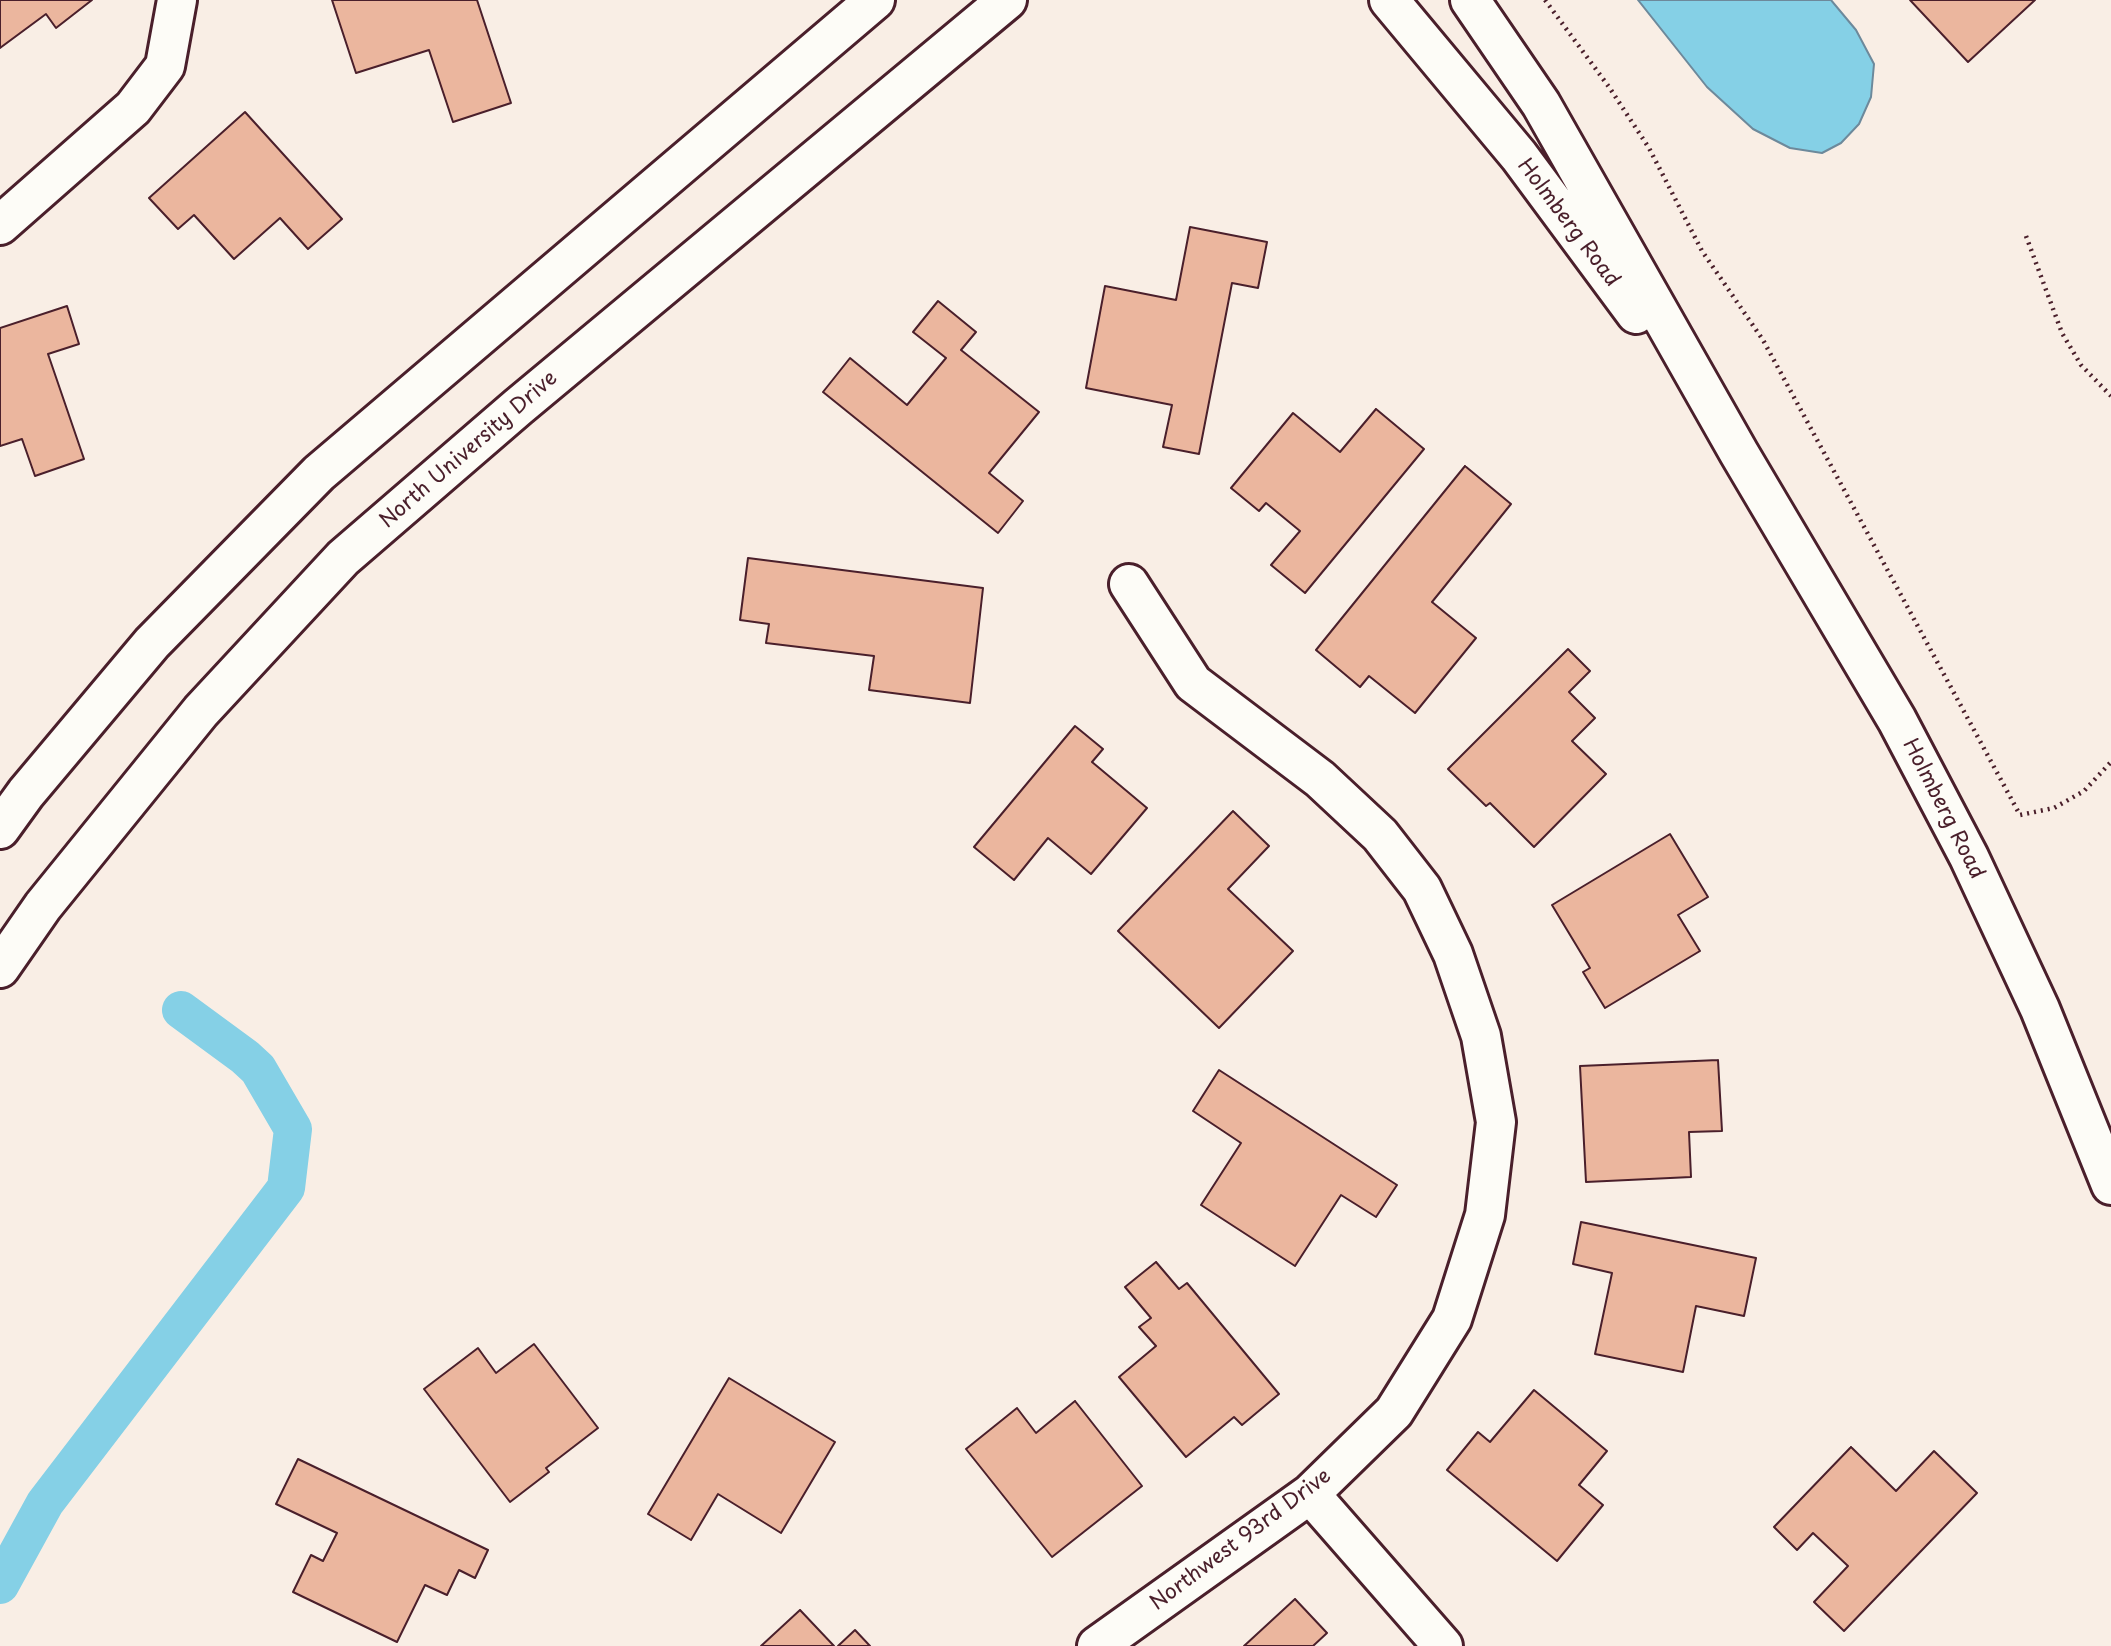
<!DOCTYPE html>
<style>
body{margin:0}
canvas{display:block;background:#f9eee5}
</style>
<canvas width="2111" height="1646"></canvas>
<script>
const ctx = document.querySelector('canvas').getContext('2d');
ctx.lineJoin = 'round';
function fill(path, color) { ctx.fillStyle = color; ctx.fill(path, 'evenodd'); }
const poly = rows => new Path2D(rows.map(r => 'M' + r).join(''));
function trace(path, color, width, dash) { ctx.strokeStyle = color; ctx.lineWidth = width; ctx.lineCap = dash ? 'butt' : 'round'; ctx.setLineDash(dash || []); ctx.stroke(path); }
function label(font, color, halo, rows, align = 'center') {
  ctx.font = font + ' "Playpen Sans",sans-serif'; ctx.lineWidth = 6; ctx.setLineDash([]); ctx.textBaseline = 'middle'; ctx.strokeStyle = halo; ctx.fillStyle = color; for (const [text, x, y, turn = 0] of rows) {
    ctx.save(); ctx.translate(x, y); ctx.rotate((+turn || 0) * Math.PI / 180); ctx.textAlign = isNaN(turn) ? turn : align; if (halo) ctx.strokeText(text, 0, 0); ctx.fillText(text, 0, 0); ctx.restore();
  }
}
const water = poly([
 [1638,0,1831,0,1856,30,1874,64,1871,97,1859,124,1841,143,1822,153,1790,148,1753,129,1707,87,1638,0]
]);
fill(water, '#85d0e6');
trace(water, '#6d899b', 2);
trace(poly([
 [0,1585,45,1503,286,1188,293,1129,258,1069,245,1057,181,1010]
]), '#85d0e6', 38);
const building = poly([
 [0,0,92,0,56,28,46,14,0,48,0,0],
 [332,0,477,0,511,103,453,122,429,50,356,73,332,0],
 [1910,0,2035,0,1968,62,1910,0],
 [245,112,342,219,308,249,280,218,234,259,194,215,178,229,149,198,245,112],
 [1190,227,1267,242,1258,288,1232,283,1199,454,1163,447,1172,405,1086,388,1105,286,1176,300,1190,227],
 [938,301,976,332,961,350,1039,412,989,473,1023,501,998,533,823,392,850,358,907,405,946,358,913,332,938,301],
 [67,306,79,344,48,354,84,459,35,476,22,439,0,446,0,328,67,306],
 [1376,409,1424,449,1305,593,1271,565,1300,531,1266,503,1259,511,1231,488,1293,413,1340,452,1376,409],
 [1465,466,1511,504,1432,602,1476,638,1415,713,1369,676,1360,687,1316,650,1465,466],
 [748,558,983,588,970,703,869,690,874,656,766,643,769,624,740,620,748,558],
 [1568,649,1590,671,1569,692,1595,718,1572,741,1606,774,1534,847,1490,803,1486,806,1448,769,1568,649],
 [1075,726,1103,749,1092,762,1147,808,1091,874,1048,838,1014,880,974,847,1075,726],
 [1233,811,1269,846,1228,889,1293,951,1219,1028,1118,931,1233,811],
 [1670,834,1708,897,1678,915,1700,951,1605,1008,1583,972,1590,968,1552,905,1670,834],
 [1718,1060,1722,1131,1689,1132,1691,1177,1586,1182,1580,1066,1718,1060],
 [1219,1070,1397,1185,1376,1217,1341,1195,1295,1266,1201,1205,1241,1143,1193,1111,1219,1070],
 [1581,1222,1756,1258,1744,1316,1696,1306,1683,1372,1595,1354,1612,1273,1573,1264,1581,1222],
 [1156,1262,1179,1289,1187,1283,1279,1394,1242,1425,1234,1417,1186,1457,1119,1377,1156,1346,1139,1327,1151,1318,1125,1287,1156,1262],
 [534,1344,598,1428,546,1468,549,1472,510,1502,424,1389,478,1348,496,1373,534,1344],
 [729,1378,835,1442,781,1533,718,1494,691,1540,648,1514,729,1378],
 [1534,1390,1607,1451,1579,1485,1603,1505,1557,1561,1447,1470,1478,1432,1490,1442,1534,1390],
 [1075,1401,1142,1486,1052,1557,966,1449,1017,1408,1036,1433,1075,1401],
 [1851,1447,1896,1491,1934,1451,1977,1493,1844,1631,1814,1602,1848,1566,1813,1533,1797,1550,1774,1527,1851,1447],
 [298,1459,488,1550,475,1578,459,1570,447,1595,425,1585,397,1642,293,1592,311,1555,323,1561,337,1533,276,1504,298,1459],
 [1295,1599,1327,1633,1313,1646,1244,1646,1295,1599],
 [800,1610,834,1646,761,1646,800,1610],
 [855,1630,870,1646,838,1646,855,1630]
]);
fill(building, '#ebb69e');
trace(building, '#4a1f2b', 2);
const minor = poly([
 [1389,0,1519,156,1636,314],
 [1470,0,1541,104,1739,453,1897,720,1969,857,2040,1009,2111,1185],
 [0,225,133,108,165,66,177,0],
 [1310,1494,1443,1646],
 [1097,1646,1310,1494,1394,1412,1452,1319,1485,1215,1496,1122,1481,1036,1453,954,1422,889,1380,835,1320,779,1193,683,1129,584]
]);
const major = poly([
 [0,829,26,793,152,643,319,473,875,0],
 [0,968,43,906,201,711,343,558,518,407,1007,0]
]);
trace(minor, '#4a1f2b', 44);
trace(major, '#4a1f2b', 44);
trace(poly([
 [1545,0,1609,87,1649,148,1702,251,1763,340,2020,815,2054,808,2084,791,2111,762],
 [2026,236,2062,333,2081,365,2111,396]
]), '#4a1f2b', 4.5, [2, 5]);
trace(minor, '#fdfcf7', 38);
trace(major, '#fdfcf7', 38);
label('21px', '#4a1f2b', '#fdfcf7', [
 ["Holmberg Road",1568,223,53],
 ["North University Drive",469,450,-41],
 ["Holmberg Road",1943,809,63],
 ["Northwest 93rd Drive",1241,1540,-37]
]);
</script>
